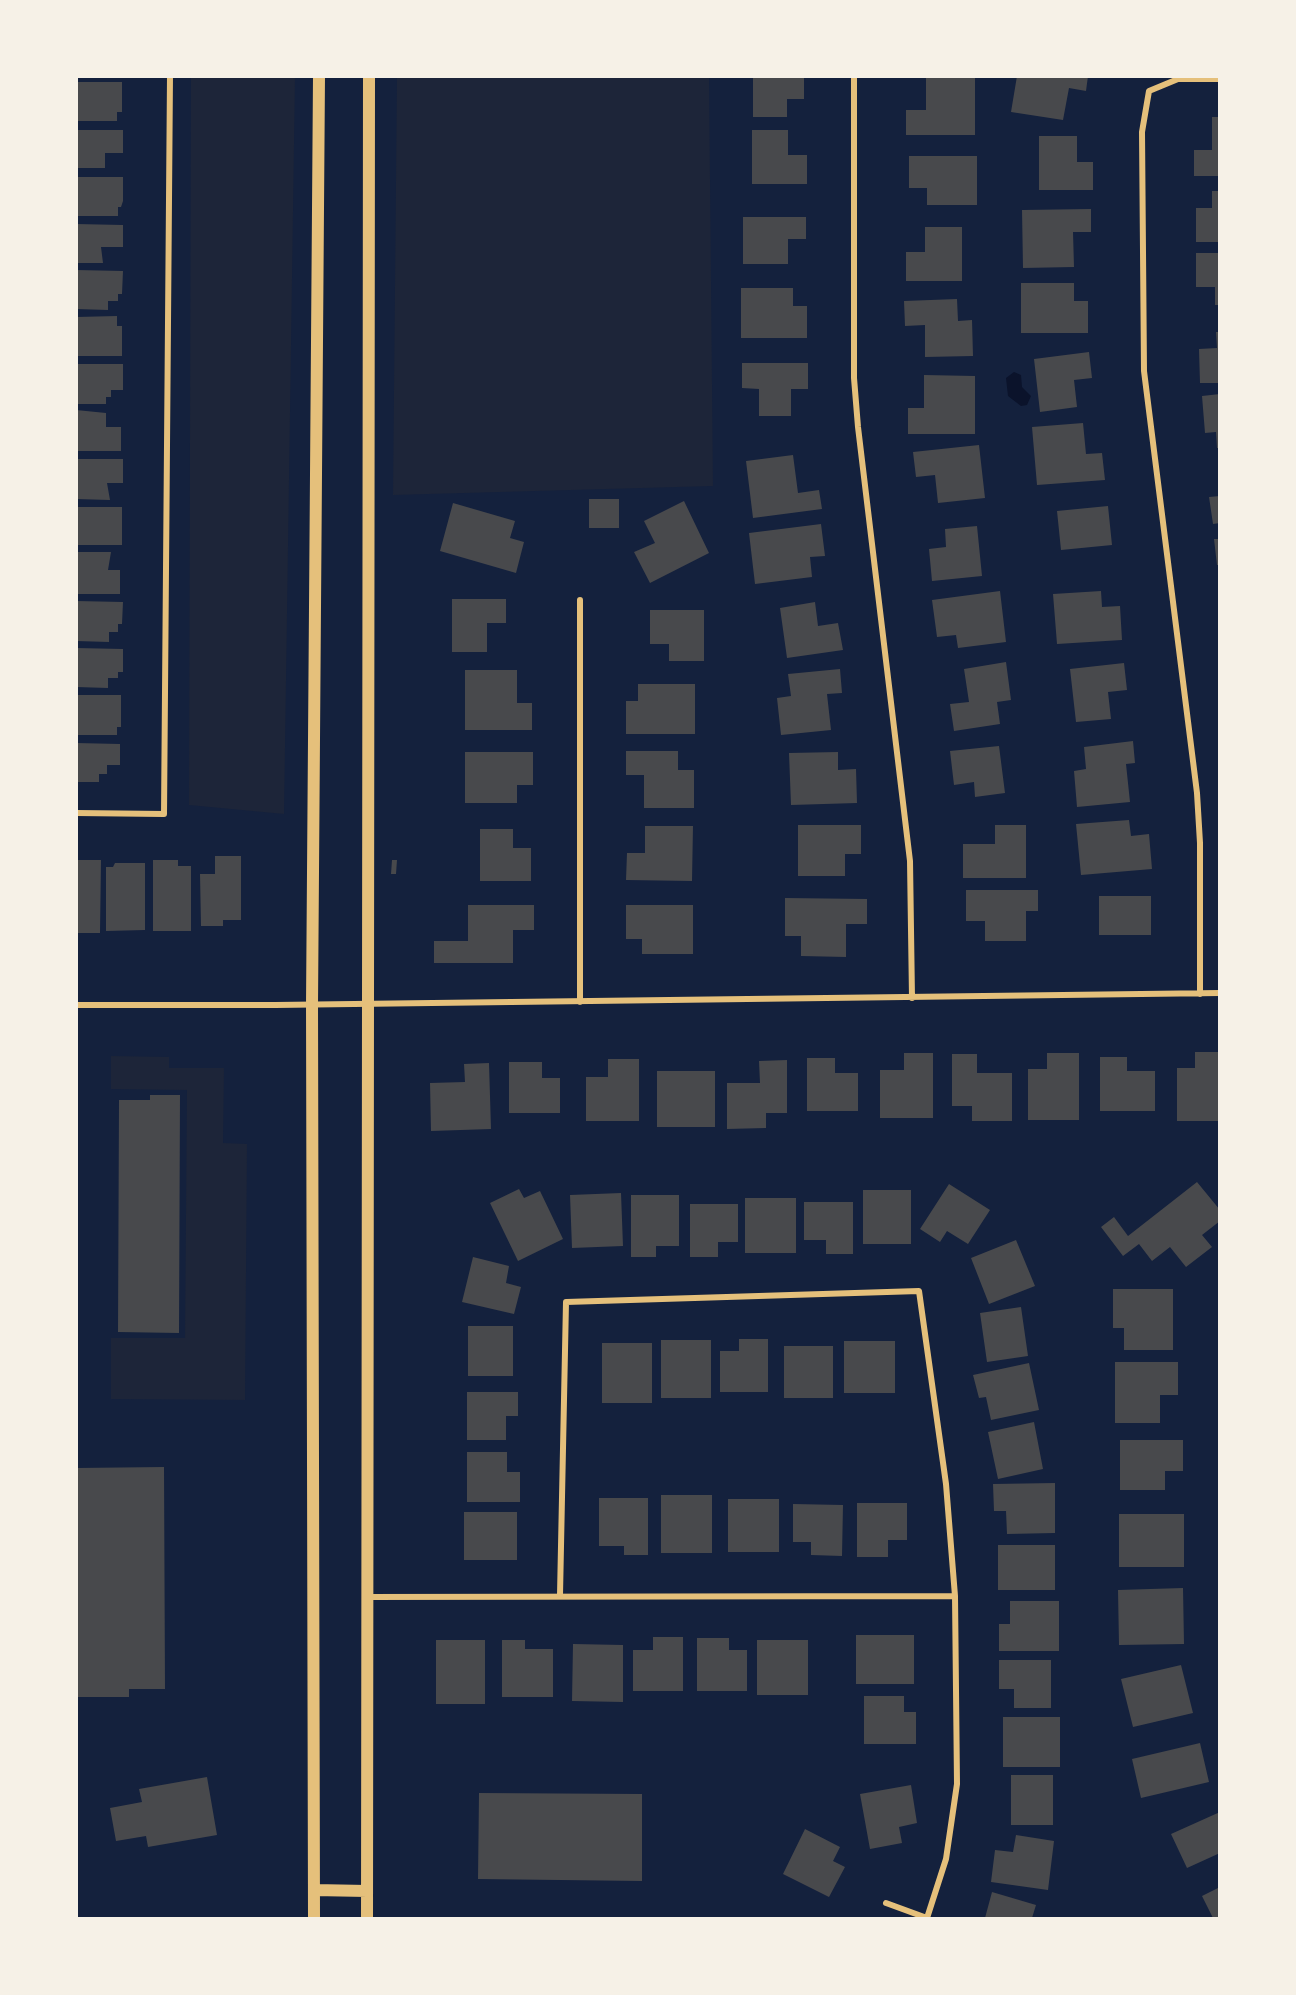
<!DOCTYPE html>
<style>
body{margin:0}
#map{position:relative;width:1296px;height:1995px;overflow:hidden;background:#14213d;font-family:"DejaVu Sans",sans-serif}
canvas{display:block}
.frame{position:absolute;inset:0;border:78px solid #f6f1e7;pointer-events:none}
</style>
<div id="map">
<canvas width="1296" height="1995"></canvas>
<div class="frame"></div>
</div>
<script>
const ctx = document.querySelector('canvas').getContext('2d');
ctx.lineJoin = 'round';
function fill(path, color) { ctx.fillStyle = color; ctx.fill(path, 'evenodd'); }
const poly = rows => new Path2D(rows.map(r => 'M' + r).join(''));
function trace(path, color, width, dash) { ctx.strokeStyle = color; ctx.lineWidth = width; ctx.lineCap = dash ? 'butt' : 'round'; ctx.setLineDash(dash || []); ctx.stroke(path); }
fill(poly([
 [191,77,295,77,284,814,189,805],
 [397,77,709,77,713,486,393,495],
 [111,1056,169,1057,169,1068,224,1068,223,1143,247,1144,245,1400,111,1399,111,1338,185,1338,187,1090,111,1089]
]), '#1d2539');
fill(poly([
 [1014,372,1021,375,1022,387,1031,396,1027,405,1021,406,1008,396,1006,378]
]), '#0b132b');
fill(poly([
 [753,76,804,76,804,99,787,99,787,117,753,117],
 [926,76,975,76,975,135,906,135,906,110,926,110],
 [1017,76,1088,76,1086,91,1069,88,1063,120,1011,112],
 [76,82,122,82,122,112,117,112,117,121,76,121],
 [1212,117,1220,117,1220,176,1194,176,1194,150,1212,150],
 [76,130,123,130,123,153,105,153,105,168,76,168],
 [752,130,788,130,788,155,807,155,807,184,752,184],
 [1039,136,1077,136,1077,162,1093,162,1093,190,1039,190],
 [909,156,977,156,977,205,927,205,927,188,909,188],
 [76,177,123,177,123,201,121,207,118,207,118,216,76,216],
 [1212,191,1220,191,1220,242,1196,242,1196,208,1212,208],
 [1091,209,1091,232,1073,232,1074,267,1023,268,1022,210],
 [743,217,806,217,806,239,788,239,788,264,743,264],
 [76,224,123,225,123,247,101,247,103,263,76,263],
 [925,227,962,227,962,281,906,281,906,252,925,252],
 [1196,253,1220,253,1220,305,1215,305,1215,287,1196,287],
 [76,270,123,271,122,294,118,294,118,301,108,301,108,310,76,309],
 [1021,283,1074,283,1074,301,1088,301,1088,333,1021,333],
 [741,288,793,288,793,306,807,306,807,338,741,338],
 [957,299,958,321,972,320,973,356,925,357,925,325,905,326,904,301],
 [117,316,117,326,122,326,122,356,76,356,76,317],
 [1216,332,1220,332,1220,383,1200,383,1199,349,1217,348],
 [1089,352,1092,378,1074,380,1077,407,1040,412,1034,359],
 [742,363,808,363,808,389,791,389,791,416,759,416,759,389,742,388],
 [76,364,123,364,123,390,111,390,111,397,106,397,106,404,76,404],
 [924,375,975,376,975,434,908,434,908,408,924,408],
 [1220,394,1220,448,1217,448,1216,432,1205,433,1202,396],
 [76,410,106,413,106,427,121,427,121,451,76,451],
 [1083,423,1086,454,1102,453,1105,480,1037,485,1032,427],
 [979,445,985,498,938,503,935,475,916,477,913,452],
 [793,455,798,493,819,490,822,509,753,518,746,461],
 [76,459,123,459,123,483,107,483,110,500,76,499],
 [1220,496,1220,523,1213,524,1209,497],
 [589,499,619,499,619,528,589,528],
 [684,501,709,553,650,583,634,552,655,543,644,521],
 [453,503,515,521,510,538,524,542,516,573,440,551],
 [1108,506,1112,545,1061,550,1057,511],
 [76,507,122,507,122,545,76,545],
 [821,524,825,556,810,557,812,577,755,584,749,533],
 [977,526,982,576,932,581,929,549,946,547,945,529],
 [1214,539,1220,539,1220,565,1217,565],
 [76,552,111,552,108,570,120,570,120,594,76,594],
 [1000,591,1006,642,958,648,956,635,937,637,932,600],
 [1101,591,1102,607,1120,606,1122,640,1057,644,1053,594],
 [452,599,506,599,506,623,487,623,487,652,452,652],
 [76,601,123,602,122,624,118,624,118,632,109,632,109,642,76,641],
 [815,602,818,626,838,623,843,650,787,658,780,608],
 [650,610,704,610,704,661,669,661,669,644,650,644],
 [76,648,123,649,123,672,118,672,118,678,108,678,108,688,76,687],
 [1006,662,1011,700,997,702,1000,724,954,731,950,704,969,702,964,669],
 [1124,663,1127,690,1108,692,1111,719,1076,722,1070,669],
 [840,669,842,693,827,694,831,730,781,735,777,698,791,696,788,674],
 [465,670,517,670,517,703,532,703,532,730,465,730],
 [638,684,695,684,695,734,626,734,626,701,638,701],
 [76,695,121,695,121,727,117,727,117,735,76,735],
 [1133,741,1135,763,1126,764,1130,802,1077,807,1074,771,1086,769,1084,747],
 [76,743,120,744,120,765,107,765,107,774,99,774,99,782,76,782],
 [999,746,1005,793,975,797,974,782,954,785,950,751],
 [626,751,678,751,678,770,694,770,694,808,644,808,644,775,626,775],
 [465,752,533,752,533,785,517,785,517,803,465,803],
 [838,752,838,770,856,769,857,803,791,805,789,753],
 [1129,820,1131,836,1149,834,1152,869,1081,875,1076,824],
 [798,825,861,825,861,854,845,854,845,876,798,876],
 [995,825,1026,825,1026,878,963,878,963,844,995,844],
 [645,826,693,826,692,881,626,880,627,853,645,853],
 [480,829,513,829,513,848,531,848,531,881,480,881],
 [215,856,241,856,241,920,223,920,223,926,201,926,200,874,215,874],
 [76,860,101,860,100,933,76,933],
 [153,860,178,860,178,866,191,866,191,931,153,931],
 [392,860,397,860,396,874,391,874],
 [115,863,145,863,145,930,106,931,106,867,113,867],
 [966,890,1038,890,1038,911,1026,911,1026,941,985,941,985,921,966,921],
 [1099,896,1151,896,1151,935,1099,935],
 [785,898,867,899,867,924,846,924,846,957,801,956,801,936,785,936],
 [468,905,534,905,534,930,513,930,513,963,434,963,434,941,468,941],
 [626,905,693,905,693,954,642,954,642,939,626,939],
 [1195,1052,1220,1052,1220,1121,1177,1121,1177,1068,1195,1068],
 [904,1053,933,1053,933,1118,880,1118,880,1070,904,1070],
 [1047,1053,1079,1053,1079,1120,1028,1120,1028,1069,1047,1069],
 [952,1054,977,1054,977,1073,1012,1073,1012,1121,972,1121,972,1106,952,1106],
 [1100,1057,1127,1057,1127,1071,1155,1071,1155,1111,1100,1111],
 [807,1058,835,1058,835,1073,858,1073,858,1111,807,1111],
 [608,1059,639,1059,639,1121,586,1121,586,1077,608,1077],
 [787,1060,787,1113,766,1113,766,1128,727,1129,727,1083,760,1083,759,1061],
 [509,1062,542,1062,542,1078,560,1078,560,1113,509,1113],
 [489,1063,491,1129,431,1131,430,1083,465,1082,464,1064],
 [657,1071,715,1071,715,1127,657,1127],
 [150,1095,180,1095,179,1333,118,1332,119,1100,150,1100],
 [1197,1182,1220,1210,1220,1221,1202,1235,1212,1247,1186,1267,1170,1247,1152,1261,1139,1244,1123,1256,1101,1227,1114,1217,1128,1236],
 [949,1184,990,1210,968,1244,947,1231,940,1242,920,1229],
 [519,1189,524,1198,540,1191,563,1239,518,1261,490,1203],
 [863,1190,911,1190,911,1244,863,1244],
 [621,1193,623,1246,572,1248,570,1195],
 [631,1195,679,1195,679,1246,656,1246,656,1257,631,1257],
 [745,1198,796,1198,796,1253,745,1253],
 [804,1202,853,1202,853,1254,826,1254,826,1240,804,1240],
 [690,1204,738,1204,738,1242,718,1242,718,1257,690,1257],
 [1016,1240,1035,1286,989,1304,971,1258],
 [473,1257,509,1266,506,1283,521,1287,514,1314,462,1302],
 [1113,1289,1173,1289,1173,1350,1124,1350,1124,1328,1113,1328],
 [1021,1307,1028,1356,987,1362,980,1313],
 [468,1326,513,1326,513,1376,468,1376],
 [739,1339,768,1339,768,1392,720,1392,720,1351,739,1351],
 [661,1340,711,1340,711,1398,661,1398],
 [844,1341,895,1341,895,1393,844,1393],
 [602,1343,652,1343,652,1403,602,1403],
 [784,1346,833,1346,833,1398,784,1398],
 [1115,1362,1178,1362,1178,1395,1160,1395,1160,1423,1115,1423],
 [1029,1363,1039,1410,991,1420,986,1397,979,1398,973,1375],
 [467,1392,518,1392,518,1416,506,1416,506,1440,467,1440],
 [1034,1422,1043,1469,998,1479,988,1432],
 [1120,1440,1183,1440,1183,1471,1165,1471,1165,1490,1120,1490],
 [467,1452,507,1452,507,1472,520,1472,520,1502,467,1502],
 [164,1467,165,1689,129,1689,129,1697,76,1697,76,1468],
 [1055,1483,1055,1533,1007,1534,1006,1511,994,1511,993,1484],
 [661,1495,712,1495,712,1553,661,1553],
 [599,1498,648,1498,648,1555,624,1555,624,1546,599,1546],
 [728,1499,779,1499,779,1552,728,1552],
 [857,1503,907,1503,907,1540,888,1540,888,1557,857,1557],
 [793,1504,843,1505,842,1556,811,1555,811,1542,793,1542],
 [464,1512,517,1512,517,1560,464,1560],
 [1119,1514,1184,1514,1184,1567,1119,1567],
 [998,1545,1055,1545,1055,1590,998,1590],
 [1183,1588,1184,1644,1119,1645,1118,1590],
 [1010,1601,1059,1601,1059,1651,999,1651,999,1624,1010,1624],
 [856,1635,914,1635,914,1684,856,1684],
 [653,1637,683,1637,683,1691,633,1691,633,1650,653,1650],
 [697,1638,729,1638,729,1650,747,1650,747,1691,697,1691],
 [436,1640,485,1640,485,1704,436,1704],
 [502,1640,525,1640,525,1649,553,1649,553,1697,502,1697],
 [757,1640,808,1640,808,1695,757,1695],
 [573,1644,623,1645,623,1702,572,1701],
 [999,1660,1051,1660,1051,1708,1014,1708,1014,1689,999,1689],
 [1181,1665,1193,1713,1133,1727,1121,1679],
 [864,1696,904,1696,904,1712,916,1712,916,1744,864,1744],
 [1003,1717,1060,1717,1060,1767,1003,1767],
 [1200,1743,1209,1782,1141,1798,1132,1759],
 [1011,1775,1053,1775,1053,1825,1011,1825],
 [207,1777,217,1835,148,1847,146,1836,116,1841,110,1808,142,1802,139,1789],
 [911,1785,917,1823,899,1827,902,1843,870,1849,860,1794],
 [479,1793,642,1794,642,1881,478,1879],
 [1220,1812,1220,1853,1187,1868,1171,1834],
 [805,1829,840,1847,833,1861,845,1867,829,1897,783,1874],
 [1016,1835,1054,1841,1048,1890,991,1882,995,1850,1013,1852],
 [1220,1887,1220,1918,1213,1918,1202,1896],
 [992,1892,1036,1905,1032,1918,985,1918]
]), '#48494c');
trace(poly([
 [854,76,854,378,858,427,910,861,912,998],
 [580,600,580,1002],
 [76,813,164,814,170,76],
 [1200,994,1200,843,1197,793,1144,371,1142,132,1149,91,1178,79,1220,79],
 [76,1005,275,1005,1220,993],
 [560,1595,566,1302,919,1291,946,1484,955,1596,957,1784,946,1859,927,1918],
 [367,1597,955,1596],
 [886,1903,927,1918]
]), '#e5c07b', 6);
trace(poly([
 [314,1890,367,1891],
 [314,1918,312,1003,319,76],
 [367,1918,369,76]
]), '#e5c07b', 12);
</script>
